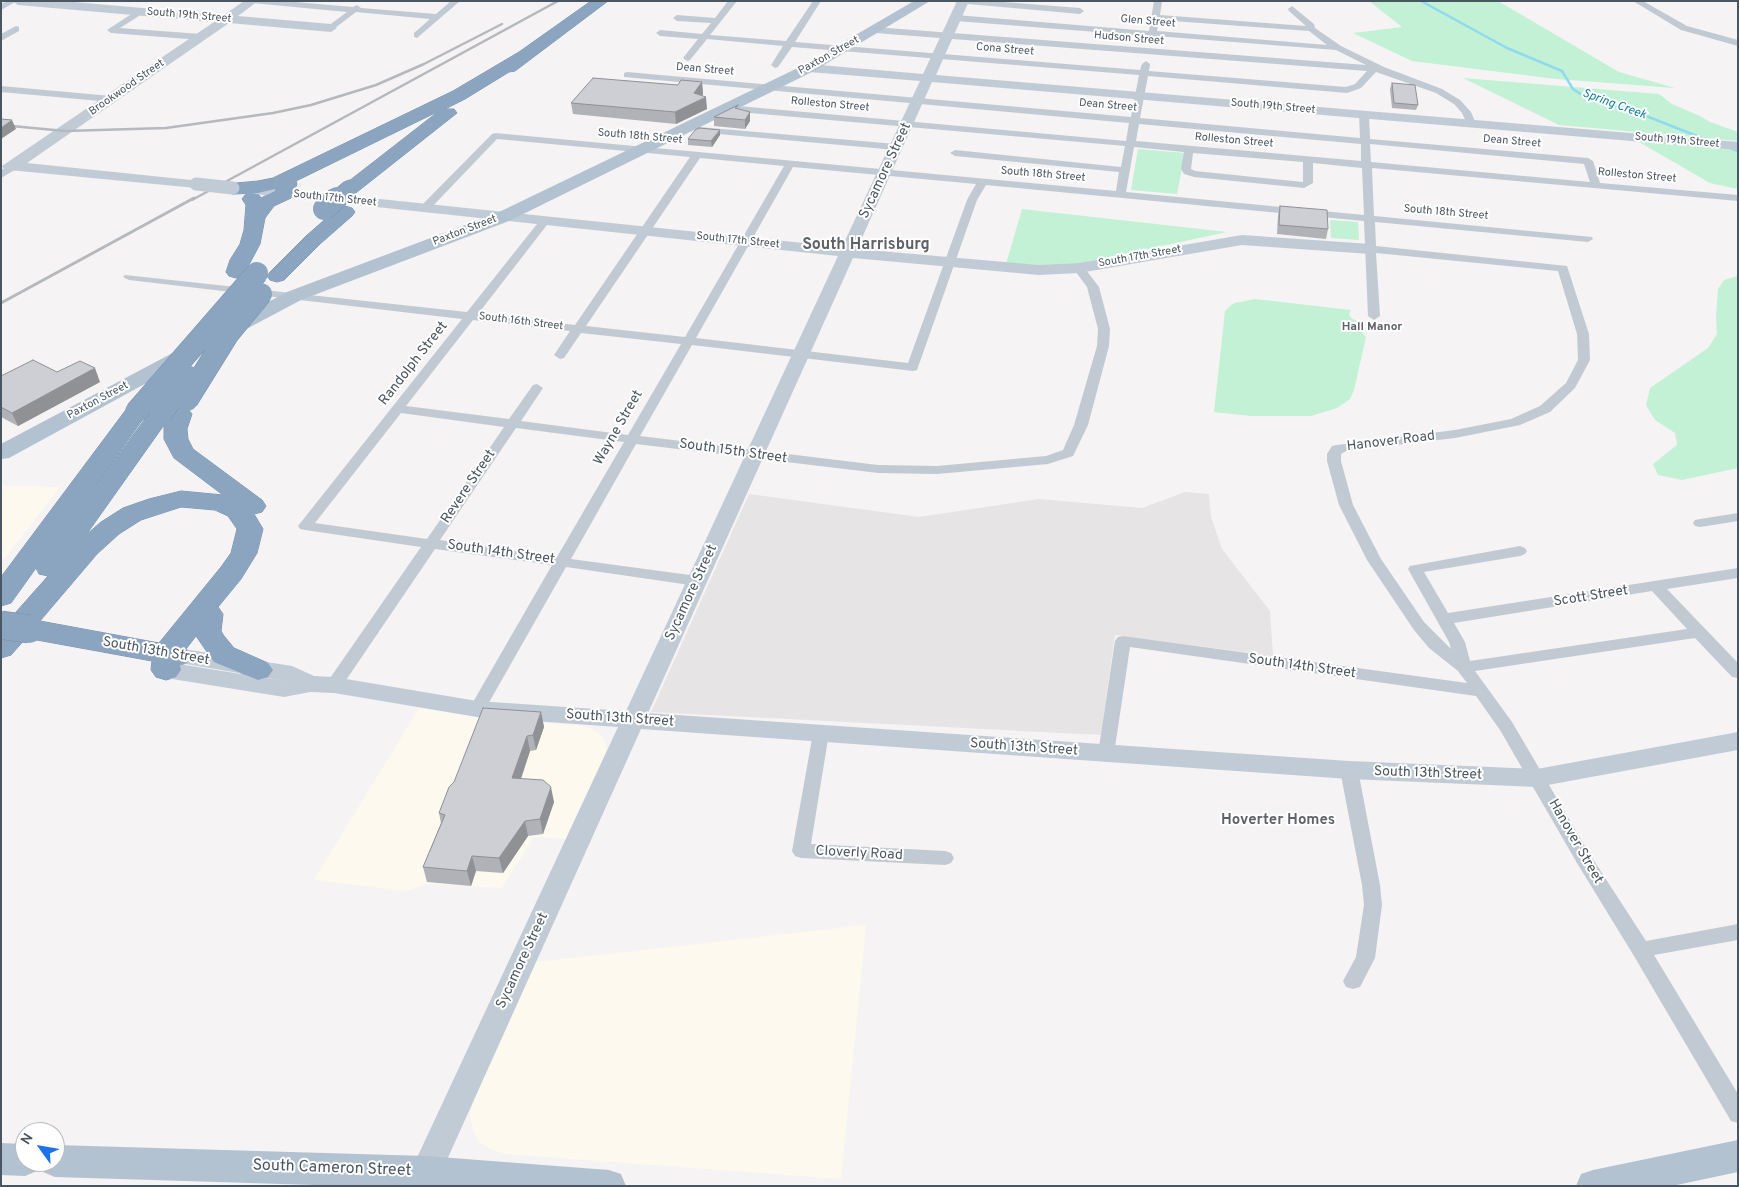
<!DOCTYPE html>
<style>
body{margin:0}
#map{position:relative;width:1739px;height:1187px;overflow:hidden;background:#f5f3f3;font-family:Overpass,sans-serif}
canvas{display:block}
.frame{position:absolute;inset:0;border:2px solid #4a5661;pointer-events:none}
.north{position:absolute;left:15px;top:1122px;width:50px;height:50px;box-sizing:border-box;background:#fff;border:1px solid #b7bbc0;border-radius:50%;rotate:302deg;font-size:14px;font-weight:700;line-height:20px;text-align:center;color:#4a5661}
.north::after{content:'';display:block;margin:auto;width:18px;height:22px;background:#1a73e8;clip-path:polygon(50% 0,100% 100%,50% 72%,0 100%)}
</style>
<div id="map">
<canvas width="1739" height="1187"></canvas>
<div class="frame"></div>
<div class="north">N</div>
</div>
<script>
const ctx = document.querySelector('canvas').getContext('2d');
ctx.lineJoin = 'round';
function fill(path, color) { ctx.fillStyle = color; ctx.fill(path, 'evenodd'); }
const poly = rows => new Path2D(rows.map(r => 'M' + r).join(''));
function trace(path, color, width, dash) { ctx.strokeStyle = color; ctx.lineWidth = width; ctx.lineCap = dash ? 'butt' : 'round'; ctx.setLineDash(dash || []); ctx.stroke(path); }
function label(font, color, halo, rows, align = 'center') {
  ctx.font = font + ' Overpass,sans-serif'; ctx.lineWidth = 4; ctx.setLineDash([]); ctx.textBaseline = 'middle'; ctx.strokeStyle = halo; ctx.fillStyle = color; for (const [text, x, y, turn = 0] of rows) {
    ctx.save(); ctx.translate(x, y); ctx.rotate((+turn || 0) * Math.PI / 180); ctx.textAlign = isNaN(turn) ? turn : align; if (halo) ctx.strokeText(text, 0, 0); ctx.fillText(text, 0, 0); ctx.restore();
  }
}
fill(poly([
 [1,483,6,486,60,487,1,563],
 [419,708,488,719,576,725,591,728,600,735,605,741,607,753,568,839,534,837,502,888,428,884,407,891,314,880],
 [866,925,841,1179,505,1154,490,1149,478,1141,473,1130,470,1116,474,1099,535,962]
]), '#fdf9ef');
fill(poly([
 [1185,492,1209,494,1211,517,1222,549,1270,611,1273,656,1115,635,1101,735,651,712,749,494,919,517,1039,499,1142,508]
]), '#e6e4e5');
fill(poly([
 [1369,1,1498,1,1619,72,1675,88,1556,79,1412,61,1353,33,1402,27],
 [1463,78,1659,94,1672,104,1700,116,1710,122,1738,132,1738,141,1559,125],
 [1639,142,1738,150,1738,189,1710,183],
 [1138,149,1185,153,1177,194,1131,190],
 [1022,209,1227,232,1082,263,1043,265,1006,264],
 [1330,220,1358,222,1359,240,1331,238],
 [1738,276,1738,468,1682,480,1658,475,1653,464,1677,445,1675,433,1655,420,1646,405,1650,388,1708,348,1717,334,1716,316,1718,289,1724,280],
 [1255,299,1351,310,1349,314,1351,318,1360,323,1357,327,1366,337,1354,390,1350,399,1337,408,1311,416,1251,416,1214,412,1225,311,1230,306,1235,303]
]), '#c3f1d5');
trace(poly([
 [1421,1,1507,48,1562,71,1573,89,1585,97,1636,112,1707,140],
 [1730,148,1738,151]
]), '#90daee', 2.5);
const highway = poly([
 [591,1,608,1,515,71,509,72,465,99,445,109,454,109,457,113,357,192,350,194,343,192,340,188,439,111,296,181,297,184,291,198,274,206,265,218,260,244,243,276,236,278,229,276,226,272,230,260,240,244,244,230,246,205,242,199,245,195,252,193,259,195,261,198,275,191,275,189,258,193,233,194,226,192,223,188,226,184,258,181,273,178,453,91,519,52,591,1],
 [345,206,352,208,355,212,352,216,320,244,284,280,277,282,270,280,267,276,270,272,306,236,338,208,345,206],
 [136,405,144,407,148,412,83,503,153,408,161,406,171,410,180,407,188,409,192,414,187,429,188,439,193,449,262,500,266,506,262,512,254,514,263,529,257,553,241,579,218,607,223,614,221,631,224,636,234,648,268,663,273,670,268,677,258,680,214,662,196,636,186,649,191,656,187,663,180,665,181,670,176,677,166,680,156,677,151,670,152,661,26,638,11,655,1,658,1,629,48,576,39,574,36,568,11,603,1,606,1,577,128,407,136,405],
 [164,425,164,439,174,458,223,495,181,491,149,499,123,508,101,522,86,535,164,425],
 [181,507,215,510,228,516,237,529,231,553,221,567,159,643,40,621,97,554,119,534,141,520,181,507]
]);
trace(highway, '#7690ad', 1);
fill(poly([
 [7,1,17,1,1,10,1,4,7,1],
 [248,1,284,1,353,7,357,5,361,8,436,14,451,1,460,1,417,38,414,37,414,33,430,19,356,12,331,31,328,30,328,26,347,12,252,3,248,1],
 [728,1,737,1,710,35,786,41,813,1,821,1,795,42,1140,70,1142,64,1146,61,1150,64,1149,71,1346,87,1355,84,1367,71,875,33,871,30,875,27,1366,65,1336,50,1156,36,1154,43,1151,44,1147,41,1148,36,956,21,952,18,956,15,1149,31,1154,1,1162,1,1160,15,1306,26,1289,11,1288,9,1292,6,1314,24,1315,28,1341,46,1384,67,1442,89,1460,100,1471,112,1476,124,1471,127,1468,126,1462,113,1454,104,1436,93,1376,72,1361,88,1347,93,1148,76,1140,118,1360,138,1359,114,1364,111,1369,114,1370,139,1588,158,1593,161,1600,183,1738,195,1738,201,1372,168,1374,216,1592,237,1593,239,1588,242,1375,222,1376,246,1567,266,1589,334,1590,360,1575,388,1550,412,1520,425,1455,438,1346,451,1341,454,1341,461,1353,505,1381,559,1424,622,1451,649,1449,642,1408,569,1410,566,1520,546,1525,548,1527,551,1525,554,1520,556,1424,572,1448,613,1738,568,1738,578,1667,589,1738,663,1738,678,1732,677,1695,638,1475,671,1512,722,1589,853,1646,941,1738,924,1738,940,1654,955,1738,1094,1738,1123,1731,1121,1634,956,1577,863,1500,730,1476,696,1130,647,1114,754,1112,758,1106,760,1100,758,1098,754,1115,641,1118,637,1123,636,1467,683,1458,671,1429,648,1414,630,1367,560,1339,505,1327,461,1327,454,1332,446,1337,445,1455,430,1511,419,1540,406,1566,383,1578,360,1577,334,1558,271,1376,253,1380,316,1374,320,1368,316,1364,221,986,185,977,200,917,370,913,371,692,345,640,436,878,465,937,466,1046,456,1063,450,1074,425,1097,346,1098,329,1087,287,1073,268,1079,265,1083,266,1099,287,1110,329,1109,346,1088,425,1073,456,1048,464,937,474,878,473,636,444,571,559,697,576,702,578,704,581,702,584,697,586,566,567,483,713,477,715,471,713,469,709,552,565,435,549,340,689,334,691,328,689,326,685,328,681,421,547,305,530,300,529,298,526,462,319,129,280,123,277,125,275,467,312,541,219,545,218,550,221,478,314,575,325,690,157,497,139,429,210,421,210,420,208,421,206,492,134,495,133,1116,191,1119,172,955,156,950,153,955,150,1121,167,1125,146,727,111,722,108,727,105,1126,141,1129,123,624,77,624,73,627,72,1131,117,1139,75,792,47,778,67,775,68,771,65,783,46,707,39,690,60,687,61,683,58,698,39,660,36,656,33,660,30,702,34,711,23,677,21,673,18,677,15,715,18,728,1],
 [1159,20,1309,31,1327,45,1157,31,1159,20],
 [1139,124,1361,144,1361,161,1136,141,1139,124],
 [1370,144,1584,164,1590,182,1371,162,1370,144],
 [1134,147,1184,152,1181,169,1184,174,1194,177,1304,188,1313,183,1313,163,1362,168,1364,215,1126,192,1134,147],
 [1193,153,1303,162,1303,182,1195,171,1191,169,1193,153],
 [700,158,784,166,685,337,586,326,700,158],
 [793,167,976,184,967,200,908,363,696,338,793,167],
 [473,320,570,331,554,355,560,359,564,358,581,333,681,344,628,435,521,421,543,388,537,384,533,385,509,419,406,406,473,320],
 [401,413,504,427,427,539,315,523,401,413],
 [516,428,624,442,557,557,440,540,516,428],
 [1652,591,1687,629,1470,661,1465,642,1454,623,1652,591],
 [953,1,991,1,1080,8,1084,11,1080,14,957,3,953,1],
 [1633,1,1643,1,1687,26,1738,40,1738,46,1681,30,1633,1],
 [139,9,143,12,142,14,120,28,201,34,205,37,201,40,111,33,107,30,139,9],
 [16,26,19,27,19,31,1,41,1,34,16,26],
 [1,86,111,96,116,99,111,102,1,92,1,86],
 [699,127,896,144,901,147,896,150,696,132,696,128,699,127],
 [14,163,18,164,18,168,1,178,1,170,14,163],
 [1738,513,1738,521,1700,527,1695,526,1693,523,1695,520,1700,519,1738,513],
 [821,727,827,729,829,733,811,844,945,851,951,853,954,858,951,863,945,865,801,858,795,856,792,851,813,733,815,729,821,727],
 [1349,764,1355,766,1358,770,1380,885,1382,905,1375,958,1360,987,1353,989,1346,987,1343,981,1356,957,1364,905,1362,885,1340,770,1343,766,1349,764]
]), '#c1cad2');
fill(poly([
 [12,1,62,1,224,15,244,1,258,1,238,16,331,24,337,28,331,32,229,23,27,163,201,181,203,184,201,187,196,188,9,170,4,169,2,166,214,22,18,5,12,1],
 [957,1,969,1,936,75,1738,142,1738,150,932,82,857,249,1039,265,1079,263,1242,235,1370,244,1376,246,1378,249,1376,252,1370,254,1242,245,1079,273,1039,275,853,258,648,713,1349,761,1537,769,1738,732,1738,750,1537,787,1349,779,641,729,437,1182,428,1186,415,1182,411,1172,415,1162,618,727,477,717,334,693,310,692,284,697,166,678,158,676,155,670,158,664,166,662,285,681,169,661,166,656,169,651,177,648,292,666,314,676,334,677,477,701,626,711,838,256,235,192,230,191,228,188,230,185,235,184,842,247,920,81,809,72,803,68,809,64,923,74,957,1]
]), '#c1cbd6');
fill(poly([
 [914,1,930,1,814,71,509,221,301,300,237,334,230,336,223,334,220,330,223,326,287,292,497,213,804,65,914,1],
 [189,346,196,348,199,352,196,356,9,458,1,459,1,444,182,348,189,346],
 [1738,1140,1738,1172,1672,1186,1576,1186,1581,1174,1593,1170,1738,1140],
 [1,1143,25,1144,25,1162,55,1162,55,1145,426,1156,609,1170,621,1174,626,1186,347,1186,55,1177,43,1172,40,1165,37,1171,25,1176,1,1175,1,1143]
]), '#b3c2d1');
fill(highway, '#8ba5c1');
trace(poly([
 [1,125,65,131,166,128,273,113,311,105,376,85,424,64,502,24],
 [192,200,558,1]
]), '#b5b8bd', 2.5);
trace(poly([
 [1,303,194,198]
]), '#b5b8bd', 3);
const highwayBridgeFar2 = poly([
 [336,200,350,188]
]);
const highwayBridgeFar1 = poly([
 [324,209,337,198],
 [187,400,228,334,261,294],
 [136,412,257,273],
 [161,413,189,377]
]);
const highwayBridge = poly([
 [1,625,29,629]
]);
trace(highwayBridgeFar2, '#7690ad', 18, []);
trace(highwayBridgeFar1, '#7690ad', 23, []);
trace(highwayBridge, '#7690ad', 29, []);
trace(poly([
 [196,184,233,188]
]), '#c1cbd6', 13);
trace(highwayBridgeFar2, '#8ba5c1', 17);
trace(highwayBridgeFar1, '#8ba5c1', 22);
trace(highwayBridge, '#8ba5c1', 28);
fill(poly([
 [702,82,703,94,701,96,707,109,676,124,573,114,571,103],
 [1392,83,1418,105,1416,110,1392,108,1390,89],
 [738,105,738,109,750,112,750,121,745,129,714,126,714,117],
 [720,130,720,135,712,147,688,145,688,139],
 [1280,206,1328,229,1326,239,1277,234,1278,215],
 [57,372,100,382,18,426,1,417,1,376],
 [541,712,544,727,536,750,530,751,521,779,554,802,543,834,528,836,503,873,476,871,471,886,427,882,423,867,441,823,439,813]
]), '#b0b2b7');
fill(poly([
 [702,82,703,94,697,102,706,97,707,109,676,124,675,112,694,93],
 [750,112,750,121,745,129,745,120],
 [12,120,16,129,1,139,1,128],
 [720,130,720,135,712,147,711,141],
 [95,368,100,382,18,426,12,413],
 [541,712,544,727,536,750,533,735],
 [527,736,530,751,516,793,512,778],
 [551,787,554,802,543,834,540,819],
 [525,821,528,836,503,873,499,858],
 [472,856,476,871,471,886,467,871]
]), '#909195');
const building = poly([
 [593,78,678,85,681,80,702,82,694,93,706,97,675,112,571,103,593,78],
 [1392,83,1415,85,1418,105,1394,103,1392,83],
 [738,105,735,108,750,112,745,120,714,117,738,105],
 [1,119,12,120,1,128,1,119],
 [699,128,720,130,711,141,688,139,695,130,699,128],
 [1280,206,1327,210,1328,229,1279,225,1280,206],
 [33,360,57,372,80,361,95,368,12,413,1,407,1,376,33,360],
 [483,708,541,712,533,735,527,736,512,778,543,780,551,787,540,819,525,821,499,858,472,856,467,871,423,867,445,815,439,813,449,787,454,782,483,708]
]);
fill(building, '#cdcfd5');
trace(building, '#909195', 1);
label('11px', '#4a5661', '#fff', [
 ["South 19th Street",189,16,5],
 ["Glen Street",1148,22,5],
 ["Hudson Street",1129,39,5],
 ["Cona Street",1005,50,5],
 ["Paxton Street",829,56,-29],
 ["Dean Street",705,70,5],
 ["Brookwood Street",127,88,-35],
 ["Rolleston Street",830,105,5],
 ["Dean Street",1108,106,5],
 ["South 19th Street",1273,107,5],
 ["South 18th Street",640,137,5],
 ["Rolleston Street",1234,141,5],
 ["South 19th Street",1677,141,5],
 ["Dean Street",1512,142,5],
 ["South 18th Street",1043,175,5],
 ["Rolleston Street",1637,176,5],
 ["South 17th Street",335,199,6],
 ["South 18th Street",1446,213,5],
 ["Paxton Street",465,231,-21],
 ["South 17th Street",738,241,6],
 ["South 17th Street",1140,257,-10],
 ["South 16th Street",521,322,7],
 ["Paxton Street",98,401,-28]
]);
label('italic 12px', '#0c7c9b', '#fff', [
 ["Spring Creek",1614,105,20]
]);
label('bold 12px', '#5f6368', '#fff', [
 ["Hall Manor",1372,328]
]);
label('14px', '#4a5661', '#fff', [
 ["Sycamore Street",886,171,-65],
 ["Randolph Street",414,364,-52],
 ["Wayne Street",619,428,-60],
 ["Hanover Road",1391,442,-7],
 ["South 15th Street",733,452,8],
 ["Revere Street",469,487,-56],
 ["South 14th Street",501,553,8],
 ["Sycamore Street",692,593,-65],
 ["Scott Street",1591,597,-9],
 ["South 13th Street",156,652,10],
 ["South 14th Street",1302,667,8],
 ["South 13th Street",620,719,4],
 ["South 13th Street",1024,748,4],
 ["South 13th Street",1428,774,2],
 ["Hanover Street",1575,842,60],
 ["Cloverly Road",859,854,3],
 ["Sycamore Street",523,961,-65]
]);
label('bold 15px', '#5f6368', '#fff', [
 ["Hoverter Homes",1278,821]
]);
label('bold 16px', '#5f6368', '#fff', [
 ["South Harrisburg",866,246]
]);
label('16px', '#4a5661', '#fff', [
 ["South Cameron Street",332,1169,2]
]);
</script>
